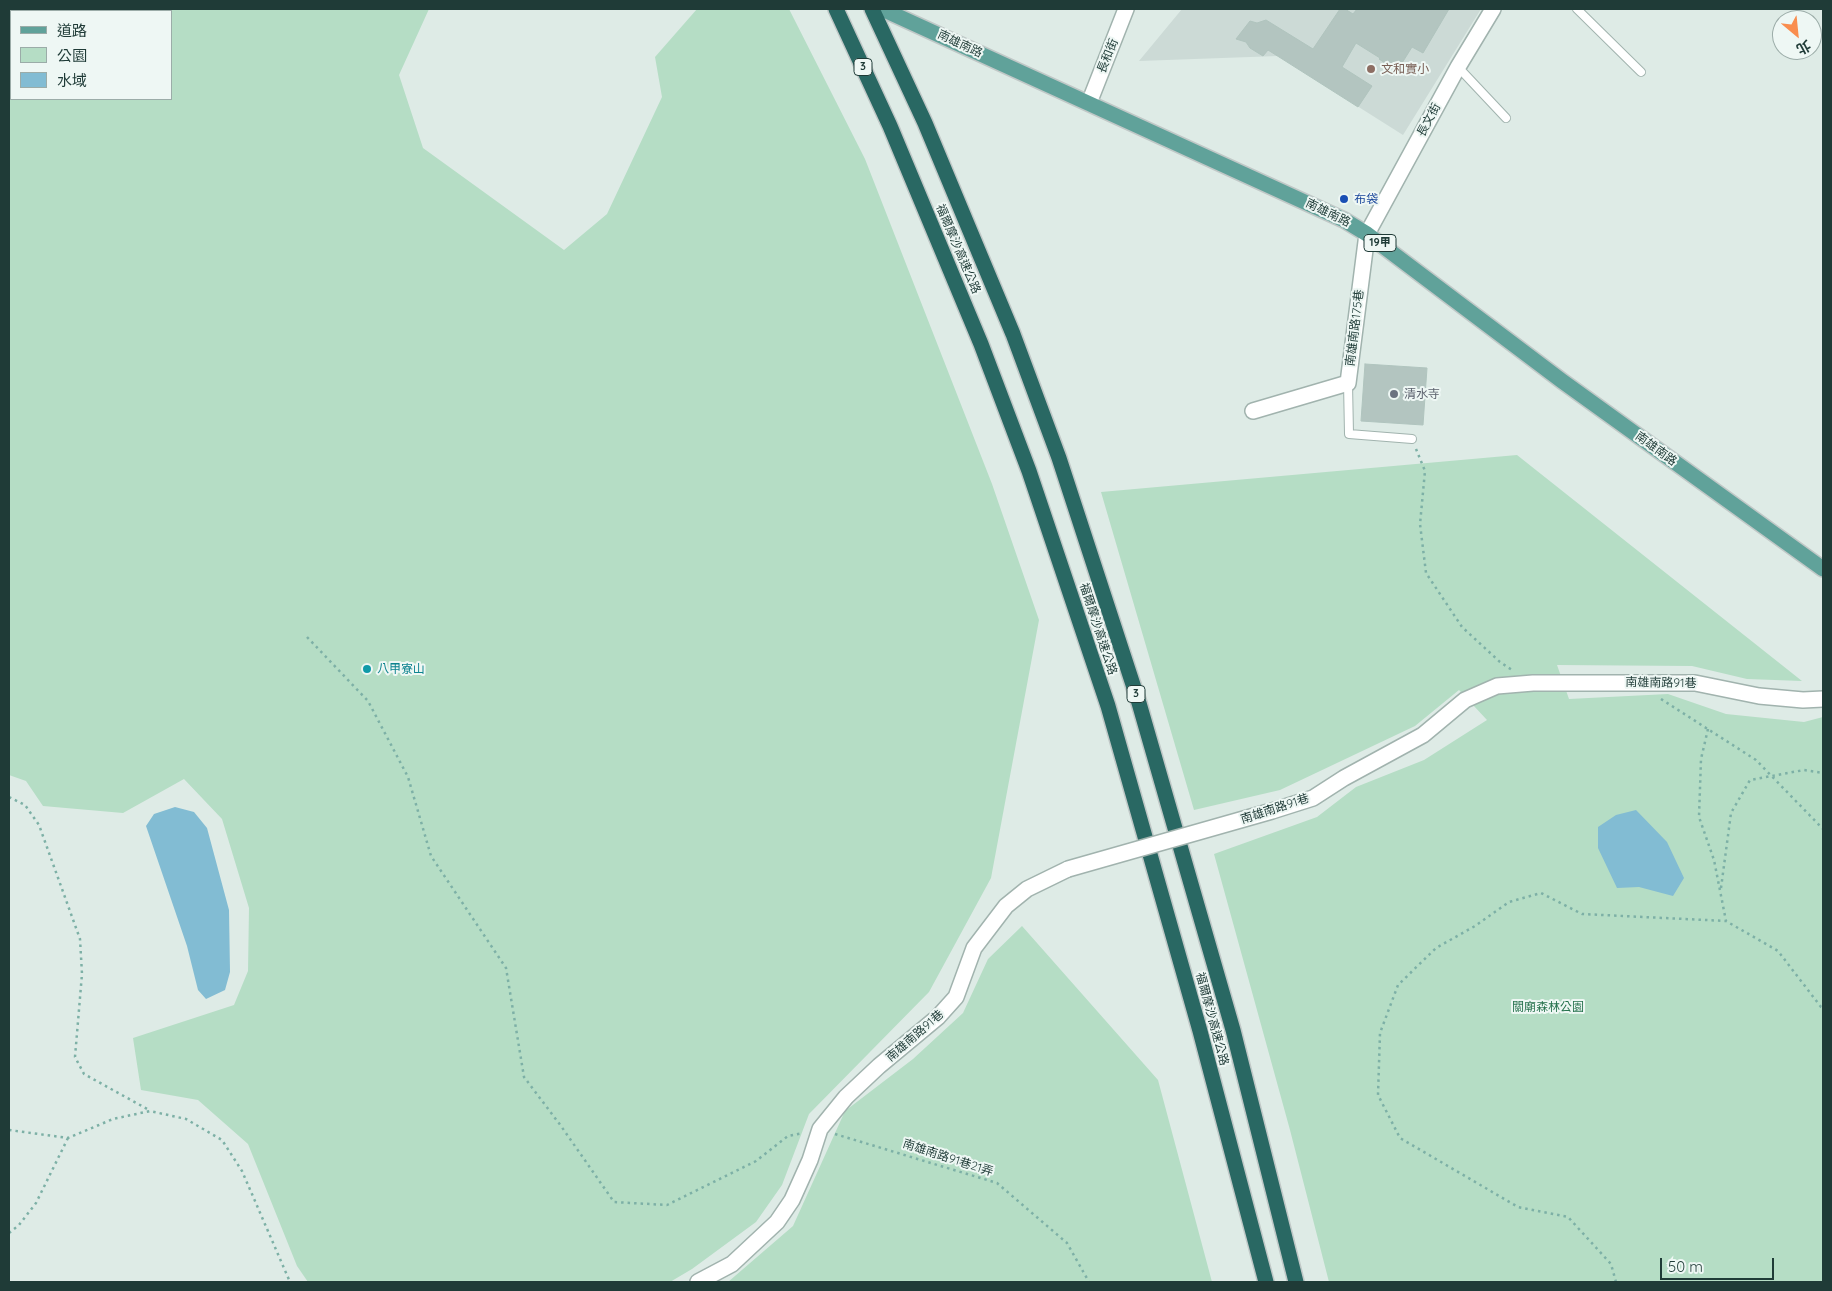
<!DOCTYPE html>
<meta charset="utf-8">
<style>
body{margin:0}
#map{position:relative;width:1832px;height:1291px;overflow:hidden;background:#deebe6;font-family:Quicksand,"Noto Sans TC",sans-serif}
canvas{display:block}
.frame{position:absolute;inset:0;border:10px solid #1f3b37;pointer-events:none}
.legend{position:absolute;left:10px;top:10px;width:162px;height:90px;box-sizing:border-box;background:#eef7f4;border:1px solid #9baca8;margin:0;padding:6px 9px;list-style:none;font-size:15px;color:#1f3b37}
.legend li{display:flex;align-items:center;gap:10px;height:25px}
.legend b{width:25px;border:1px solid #9baca8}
.north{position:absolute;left:1772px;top:10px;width:50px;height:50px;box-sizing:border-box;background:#eef7f4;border:1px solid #9baca8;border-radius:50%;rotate:152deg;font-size:14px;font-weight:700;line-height:20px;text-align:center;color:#1f3b37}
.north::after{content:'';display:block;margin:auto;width:18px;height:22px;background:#f98d4e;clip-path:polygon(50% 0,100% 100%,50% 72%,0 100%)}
.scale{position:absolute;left:1660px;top:1258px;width:114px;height:22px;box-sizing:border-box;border:2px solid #1f3b37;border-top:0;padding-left:6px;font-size:15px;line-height:18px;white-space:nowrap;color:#1f3b37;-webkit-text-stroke:4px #eef7f4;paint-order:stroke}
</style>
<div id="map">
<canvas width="1832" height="1291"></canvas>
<div class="frame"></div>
<ul class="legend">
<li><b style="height:6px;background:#60a29a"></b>道路</li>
<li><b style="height:14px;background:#b5ddc5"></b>公園</li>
<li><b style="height:14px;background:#82bcd3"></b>水域</li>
</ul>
<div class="north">北</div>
<div class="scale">50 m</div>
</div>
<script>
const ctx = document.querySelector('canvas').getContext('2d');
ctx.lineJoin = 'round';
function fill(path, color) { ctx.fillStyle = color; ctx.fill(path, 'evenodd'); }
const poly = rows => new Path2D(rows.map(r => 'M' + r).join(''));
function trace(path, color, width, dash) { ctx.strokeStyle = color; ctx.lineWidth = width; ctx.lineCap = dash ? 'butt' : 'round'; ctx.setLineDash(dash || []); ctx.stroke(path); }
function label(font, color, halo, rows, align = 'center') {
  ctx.font = font + ' Quicksand,"Noto Sans TC",sans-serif'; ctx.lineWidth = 4; ctx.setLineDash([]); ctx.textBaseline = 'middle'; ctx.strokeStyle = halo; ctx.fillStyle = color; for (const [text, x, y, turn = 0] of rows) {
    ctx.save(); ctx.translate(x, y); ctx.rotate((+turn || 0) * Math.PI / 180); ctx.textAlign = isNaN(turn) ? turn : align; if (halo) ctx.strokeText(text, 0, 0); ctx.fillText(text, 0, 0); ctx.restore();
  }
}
fill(poly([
 [1182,9,1481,9,1403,135,1278,56,1139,61]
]), '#ccdad6');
fill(poly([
 [9,9,429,9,399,75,423,148,564,250,607,214,662,97,655,57,697,9,789,9,865,159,992,484,1039,620,991,878,929,992,809,1114,782,1185,756,1222,692,1269,670,1282,308,1282,297,1266,248,1144,198,1100,141,1090,133,1038,234,1005,248,971,249,908,222,819,184,779,123,813,43,806,26,781,9,775],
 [171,11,171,99,11,99,11,11],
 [1517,455,1802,681,1747,679,1692,666,1557,665,1569,699,1668,694,1726,714,1804,722,1823,717,1823,1282,1329,1282,1290,1130,1214,854,1317,817,1356,787,1424,760,1487,720,1459,690,1415,726,1280,790,1194,810,1101,492],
 [1022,926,1158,1080,1212,1282,728,1282,793,1226,845,1111,913,1059,963,1013,988,959]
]), '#b5ddc5');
fill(poly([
 [175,807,194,812,207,828,229,910,230,972,225,990,206,999,198,990,187,946,146,826,154,814],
 [1636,810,1667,842,1684,878,1673,896,1639,887,1617,888,1598,848,1598,827,1616,815]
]), '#82bcd3');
const building = poly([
 [1340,9,1345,9,1353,14,1357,9,1449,9,1423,53,1412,47,1397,71,1379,59,1380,58,1356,43,1342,67,1372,86,1358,107,1268,50,1263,56,1250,48,1246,42,1236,39,1250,21,1257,23,1266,20,1313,49,1340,9],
 [1365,364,1427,368,1423,425,1361,421,1365,364]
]);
fill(building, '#b3c5c0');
trace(building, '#b0c4be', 1);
const lane = poly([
 [1577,9,1641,72],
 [1458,67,1506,118],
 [1348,383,1349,434,1412,439]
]);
const street = poly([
 [1089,103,1126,9],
 [1253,411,1348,383,1367,234,1458,67,1493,9],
 [1272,811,1313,798,1344,778,1423,735,1465,700,1497,686,1533,683,1695,683,1759,696,1803,700,1823,699],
 [698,1282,732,1264,777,1222,792,1200,810,1160,820,1129,846,1097,879,1066,938,1017,956,997,974,948,1006,906,1027,889,1068,869]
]);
const primary = poly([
 [882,9,1344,220,1367,234,1562,381,1823,569]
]);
const highway = poly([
 [836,9,890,126,981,344,1029,471,1108,706,1200,1031,1266,1282],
 [872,9,925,123,965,219,1013,334,1059,458,1139,703,1233,1030,1296,1282]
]);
trace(lane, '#a1b3ae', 10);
trace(street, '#a1b3ae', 18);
trace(primary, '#c0c8c7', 18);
trace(highway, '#c0c8c7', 18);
trace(poly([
 [1416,449,1425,471,1420,524,1426,573,1462,627,1500,662,1512,670],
 [307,637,368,701,408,777,431,856,506,968,524,1077,561,1126,614,1202,667,1205,756,1161,788,1136,803,1133],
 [1661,699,1756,760,1823,829],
 [1708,729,1701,759,1699,817,1714,860,1726,921],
 [9,797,25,805,39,825,80,939,82,974,75,1057,84,1074,149,1110],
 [1721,888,1731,813,1750,780,1804,770,1823,773],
 [9,1130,68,1138,113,1119,150,1111,186,1119,222,1140,242,1171,290,1282],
 [835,1134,997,1183,1067,1243,1089,1282],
 [9,1233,19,1225,36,1203,68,1138],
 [1616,1282,1611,1264,1568,1217,1518,1207,1400,1138,1378,1095,1380,1033,1398,985,1436,948,1475,926,1509,902,1541,893,1582,914,1726,921,1778,951,1821,1007,1823,1008]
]), '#7db0a6', 2.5, [2.5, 4]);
trace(lane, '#fff', 8);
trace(street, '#fff', 15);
trace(primary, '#60a29a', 15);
trace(highway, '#296863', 15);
const streetBridge = poly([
 [1068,869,1272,811]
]);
trace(streetBridge, '#a1b3ae', 18, []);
trace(streetBridge, '#fff', 15);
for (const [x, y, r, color] of [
 [1371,69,5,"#8d6e63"],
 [1344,199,5,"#1a4fb4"],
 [1394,394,5,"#6b7280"],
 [367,669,5,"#0f9aa8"]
]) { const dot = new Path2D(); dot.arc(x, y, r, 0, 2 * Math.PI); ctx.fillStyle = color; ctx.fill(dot); trace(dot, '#eef7f4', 2); }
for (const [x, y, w] of [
 [863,67,18],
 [1380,243,32],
 [1136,694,18]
]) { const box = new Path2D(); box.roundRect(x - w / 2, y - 8.5, w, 17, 4); ctx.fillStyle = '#eef7f4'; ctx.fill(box); trace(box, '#1f3b37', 1); }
label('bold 11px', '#1f3b37', null, [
 ["3",863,67],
 ["19甲",1380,243],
 ["3",1136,694]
]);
label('12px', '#1f3b37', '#eef7f4', [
 ["南雄南路",960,44,25],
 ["長和街",1108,56,-68],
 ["長文街",1429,120,-62],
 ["南雄南路",1328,213,26],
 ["福爾摩沙高速公路",958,249,67],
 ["南雄南路175巷",1355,328,-83],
 ["南雄南路",1656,449,36],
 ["福爾摩沙高速公路",1098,629,72],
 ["南雄南路91巷",1661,683,1],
 ["南雄南路91巷",1275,809,-18],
 ["福爾摩沙高速公路",1212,1019,75],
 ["南雄南路91巷",915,1036,-41],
 ["南雄南路91巷21弄",948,1158,18]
]);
label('12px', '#785e54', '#eef7f4', [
 ["文和實小",1381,69]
], 'left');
label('12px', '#164399', '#eef7f4', [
 ["布袋",1354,199]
], 'left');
label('12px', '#5b616d', '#eef7f4', [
 ["清水寺",1404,394]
], 'left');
label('12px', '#0d838f', '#eef7f4', [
 ["八甲寮山",377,669]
], 'left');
label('12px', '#27734e', '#eef7f4', [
 ["關廟森林公園",1548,1007]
]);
</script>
